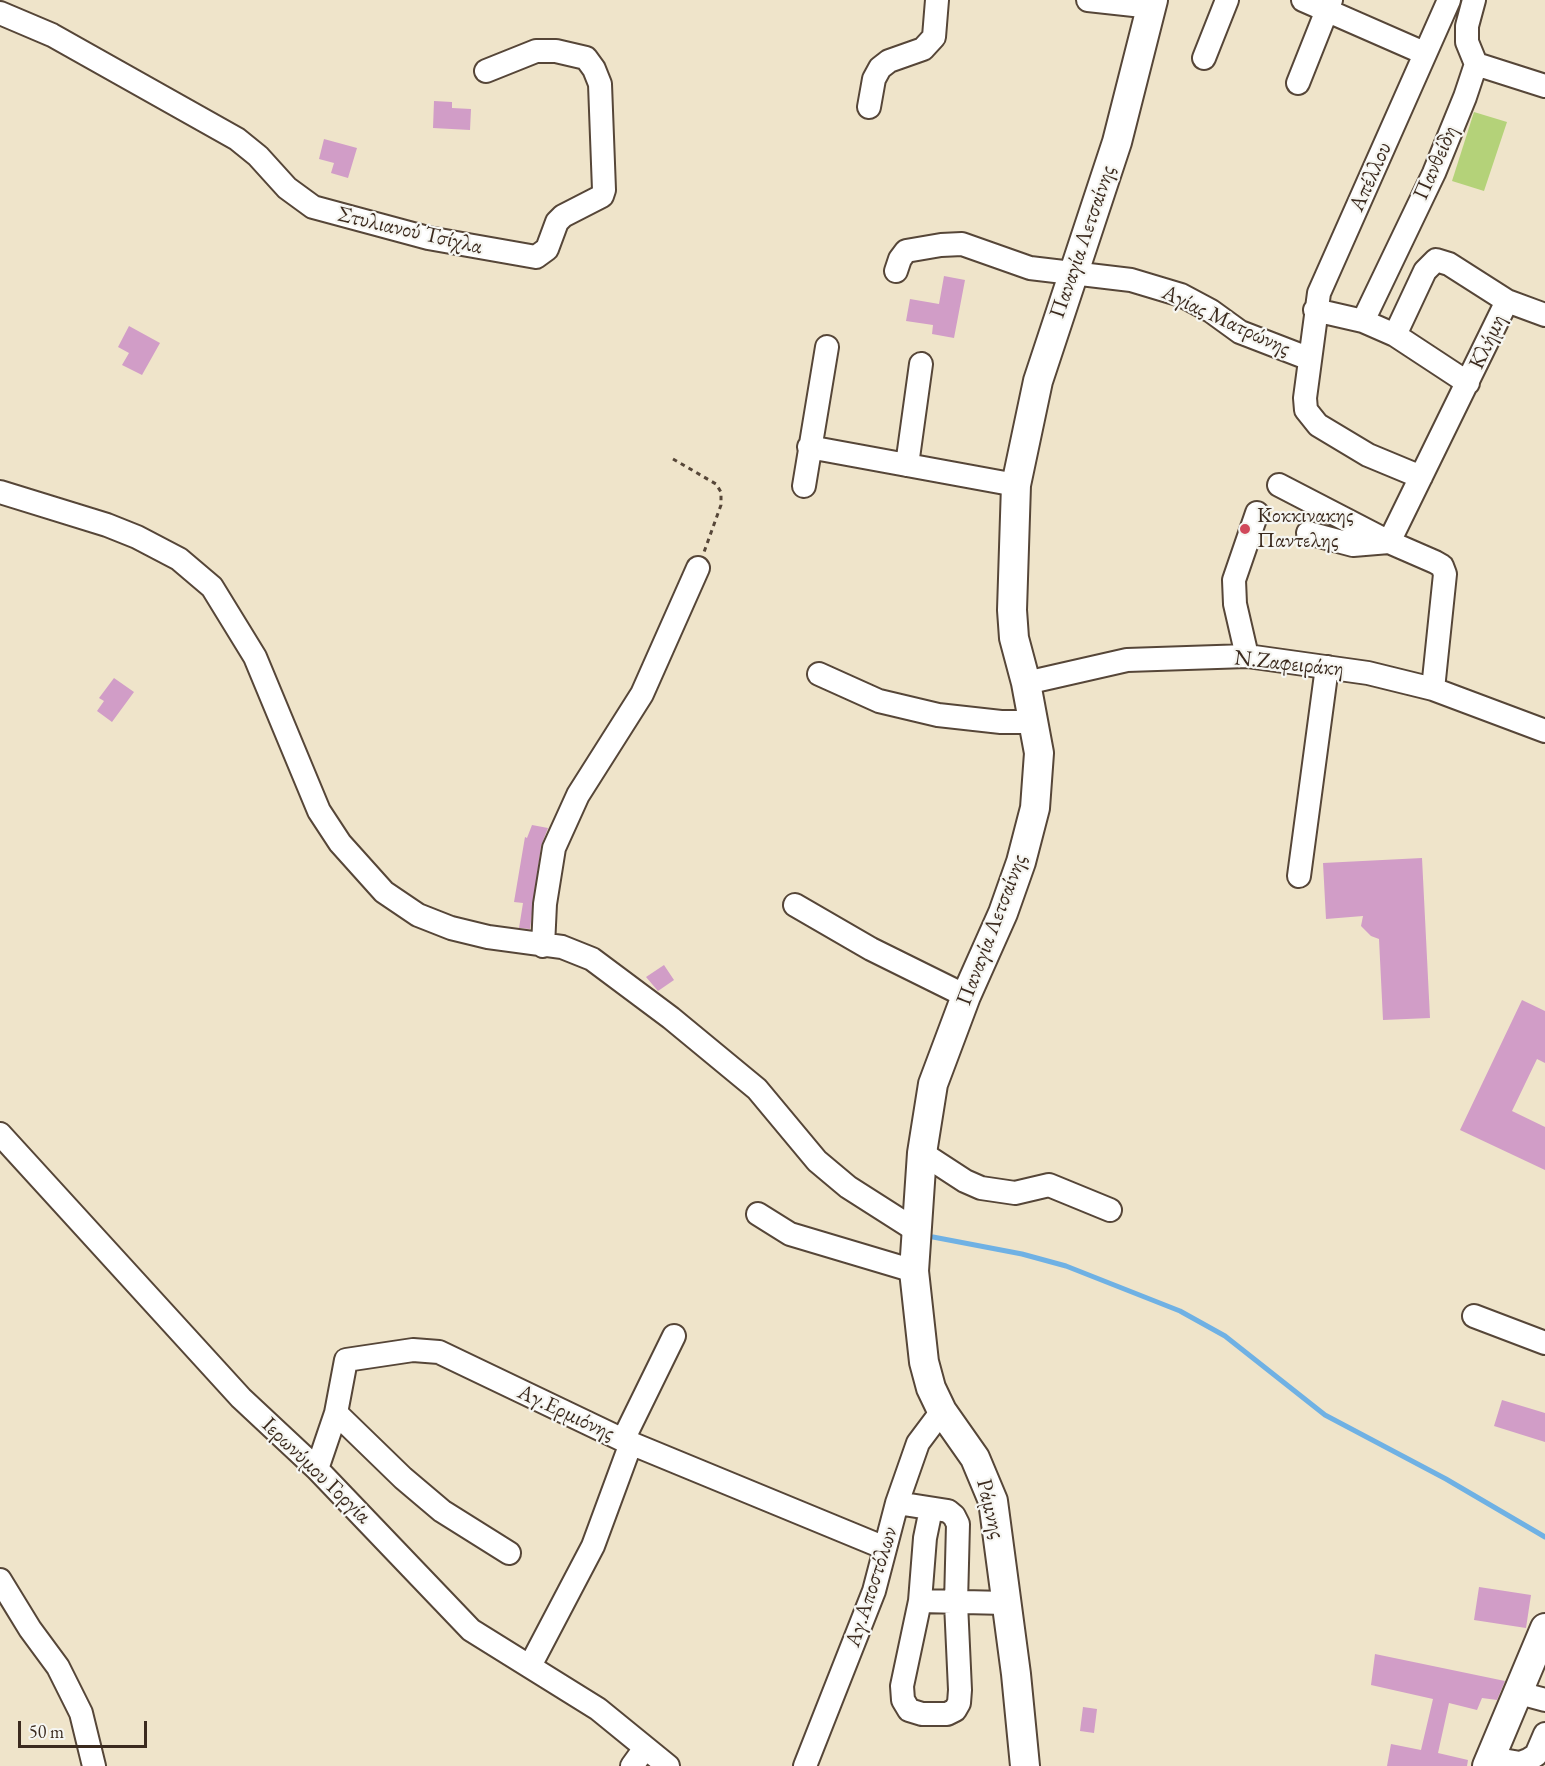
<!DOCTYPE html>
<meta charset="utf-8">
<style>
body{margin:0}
#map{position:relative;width:1545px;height:1766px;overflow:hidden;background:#efe4ca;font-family:"EB Garamond",serif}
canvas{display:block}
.scale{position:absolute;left:18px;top:1721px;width:129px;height:27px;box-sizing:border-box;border:3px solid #3b2a1e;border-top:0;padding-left:8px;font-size:18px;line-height:21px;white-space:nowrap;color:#3b2a1e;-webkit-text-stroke:4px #f6f6f2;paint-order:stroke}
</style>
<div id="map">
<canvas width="1545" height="1766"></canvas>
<div class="scale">50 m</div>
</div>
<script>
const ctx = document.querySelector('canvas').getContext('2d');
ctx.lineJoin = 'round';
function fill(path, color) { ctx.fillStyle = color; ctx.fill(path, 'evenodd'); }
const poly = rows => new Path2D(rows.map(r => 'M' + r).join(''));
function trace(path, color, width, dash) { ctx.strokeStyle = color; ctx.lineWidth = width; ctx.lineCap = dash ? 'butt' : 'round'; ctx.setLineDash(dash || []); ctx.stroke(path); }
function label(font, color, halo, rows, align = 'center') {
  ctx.font = font + ' "EB Garamond",serif'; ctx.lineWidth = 4.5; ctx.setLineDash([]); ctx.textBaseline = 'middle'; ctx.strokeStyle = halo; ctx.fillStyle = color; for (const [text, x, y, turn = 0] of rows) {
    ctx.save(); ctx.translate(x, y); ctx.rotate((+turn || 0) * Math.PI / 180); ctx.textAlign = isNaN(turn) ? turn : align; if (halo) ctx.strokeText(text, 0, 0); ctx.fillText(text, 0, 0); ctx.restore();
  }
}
fill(poly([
 [1474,112,1507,122,1484,191,1452,181]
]), '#b4d279');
trace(poly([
 [933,1237,1022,1254,1066,1266,1180,1311,1225,1336,1325,1415,1446,1479,1545,1537]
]), '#6fb1e4', 5);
fill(poly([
 [434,101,452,102,452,108,471,109,470,130,433,128],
 [324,139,357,148,348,178,331,173,334,163,319,159],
 [944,276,965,280,954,338,932,334,933,325,906,321,910,299,939,304],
 [129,326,160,343,142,375,122,365,129,353,118,347],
 [114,678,134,692,112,722,97,711,104,701,99,698],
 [532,825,548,828,541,846,530,929,519,928,523,903,514,902,525,837,527,838],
 [1422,858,1430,1018,1383,1020,1379,939,1371,936,1361,926,1363,916,1326,919,1323,863],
 [664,965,674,980,658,991,646,977],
 [1522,1000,1545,1011,1545,1063,1537,1059,1512,1111,1545,1127,1545,1170,1460,1130],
 [1502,1400,1545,1413,1545,1442,1494,1426],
 [1479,1587,1531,1595,1526,1628,1474,1620],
 [1375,1654,1505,1681,1497,1700,1482,1698,1477,1710,1449,1703,1438,1753,1468,1760,1467,1766,1387,1766,1391,1744,1421,1750,1433,1699,1371,1685],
 [1083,1707,1097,1709,1094,1733,1080,1731]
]), '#d19dc7');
const minor = poly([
 [1088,0,1152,7],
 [1303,0,1424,53],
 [0,13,52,35,237,139,258,156,287,188,313,207,428,238,536,257,547,249,557,222,563,216,602,196,604,190,600,84,594,69,586,58,556,51,536,51,486,71],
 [1204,58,1227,0],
 [1476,64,1545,86],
 [1298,83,1331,0],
 [869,107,874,79,880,68,889,61,923,49,934,37,937,0],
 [896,271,900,259,906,251,941,245,962,244,1030,268,1131,280,1181,295,1211,311,1240,332,1310,359],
 [1315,310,1363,321,1395,335,1468,383],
 [1363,321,1434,173,1465,97,1476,64,1467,42,1467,26,1474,0],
 [1395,335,1425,271,1436,260,1449,264,1507,301,1545,315],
 [809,447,1016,485],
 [907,465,921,364],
 [1421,477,1368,455,1318,425,1306,410,1305,398,1319,293,1449,0],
 [1279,485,1389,542],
 [804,486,827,347],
 [0,492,107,525,137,537,179,559,212,587,255,657,319,811,340,843,384,892,418,915,451,928,488,937,562,947,592,959,671,1018,757,1089,817,1161,848,1187,917,1231],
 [1308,533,1353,545,1389,542],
 [1247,656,1235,604,1234,580,1257,513],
 [819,674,879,701,938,715,1001,722,1035,722],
 [1026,683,1127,660,1247,656,1368,673,1433,689,1545,731],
 [1433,689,1445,574,1442,566,1435,562,1389,542,1507,301],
 [1299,876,1327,667],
 [795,905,871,949,966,996],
 [543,946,545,904,554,848,578,795,642,694,698,568],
 [0,1134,241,1398,317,1469,471,1630,598,1709,668,1766],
 [922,1153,965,1181,981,1188,1015,1193,1049,1185,1110,1210],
 [758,1214,790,1234,914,1271],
 [1474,1316,1545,1343],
 [336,1413,403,1478,442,1511,509,1553],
 [623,1440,674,1336],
 [317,1469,336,1413,346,1360,413,1350,439,1352,623,1440,885,1548],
 [897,1503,948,1511,954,1516,958,1524,956,1603,960,1690,959,1703,955,1710,947,1714,922,1714,909,1710,903,1700,902,1686,920,1601,925,1538,931,1509],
 [0,1580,30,1629,58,1667,81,1713,94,1766],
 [920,1601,1006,1603],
 [530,1666,593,1546,631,1443],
 [1519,1693,1545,1700],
 [1491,1758,1520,1763,1528,1760,1536,1755,1545,1734],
 [632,1766,645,1748],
 [805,1766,874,1591,897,1503,918,1443,942,1411]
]);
const major = poly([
 [1025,1766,1016,1674,993,1501,975,1458,942,1411,931,1388,924,1362,914,1271,922,1153,933,1084,966,996,1003,913,1021,862,1035,808,1039,753,1026,683,1014,638,1012,610,1016,485,1038,381,1117,142,1153,0],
 [1487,1766,1545,1628]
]);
trace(minor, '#564638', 26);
trace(major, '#564638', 32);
trace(poly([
 [673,459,716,484,721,492,721,505,704,552]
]), '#564638', 3, [4.5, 4.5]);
trace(minor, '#fff', 22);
trace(major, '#fff', 28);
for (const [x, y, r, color] of [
 [1245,529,6,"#d1495b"]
]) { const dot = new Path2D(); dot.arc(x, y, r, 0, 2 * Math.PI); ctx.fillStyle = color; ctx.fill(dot); trace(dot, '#f6f6f2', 2); }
label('22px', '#3b2a1e', '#f6f6f2', [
 ["Πανθείδη",1436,163,-66],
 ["Απέλλου",1371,177,-66],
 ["Στυλιανού Τσίχλα",410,231,13],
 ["Παναγία Λετσαίνης",1083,242,-71],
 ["Αγίας Ματρώνης",1226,321,25],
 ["Κλήμη",1488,342,-65],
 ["Ν.Ζαφειράκη",1289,664,6],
 ["Παναγία Λετσαίνης",992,930,-69],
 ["Αγ.Ερμιόνης",566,1413,25],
 ["Ιερωνύμου Γοργία",316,1471,44],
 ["Ράμνης",990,1509,76],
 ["Αγ.Αποστόλων",872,1587,-72]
]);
label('22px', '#3b2a1e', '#f6f6f2', [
 ["Κοκκινακης",1257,516],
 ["Παντελης",1257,541]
], 'left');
</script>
